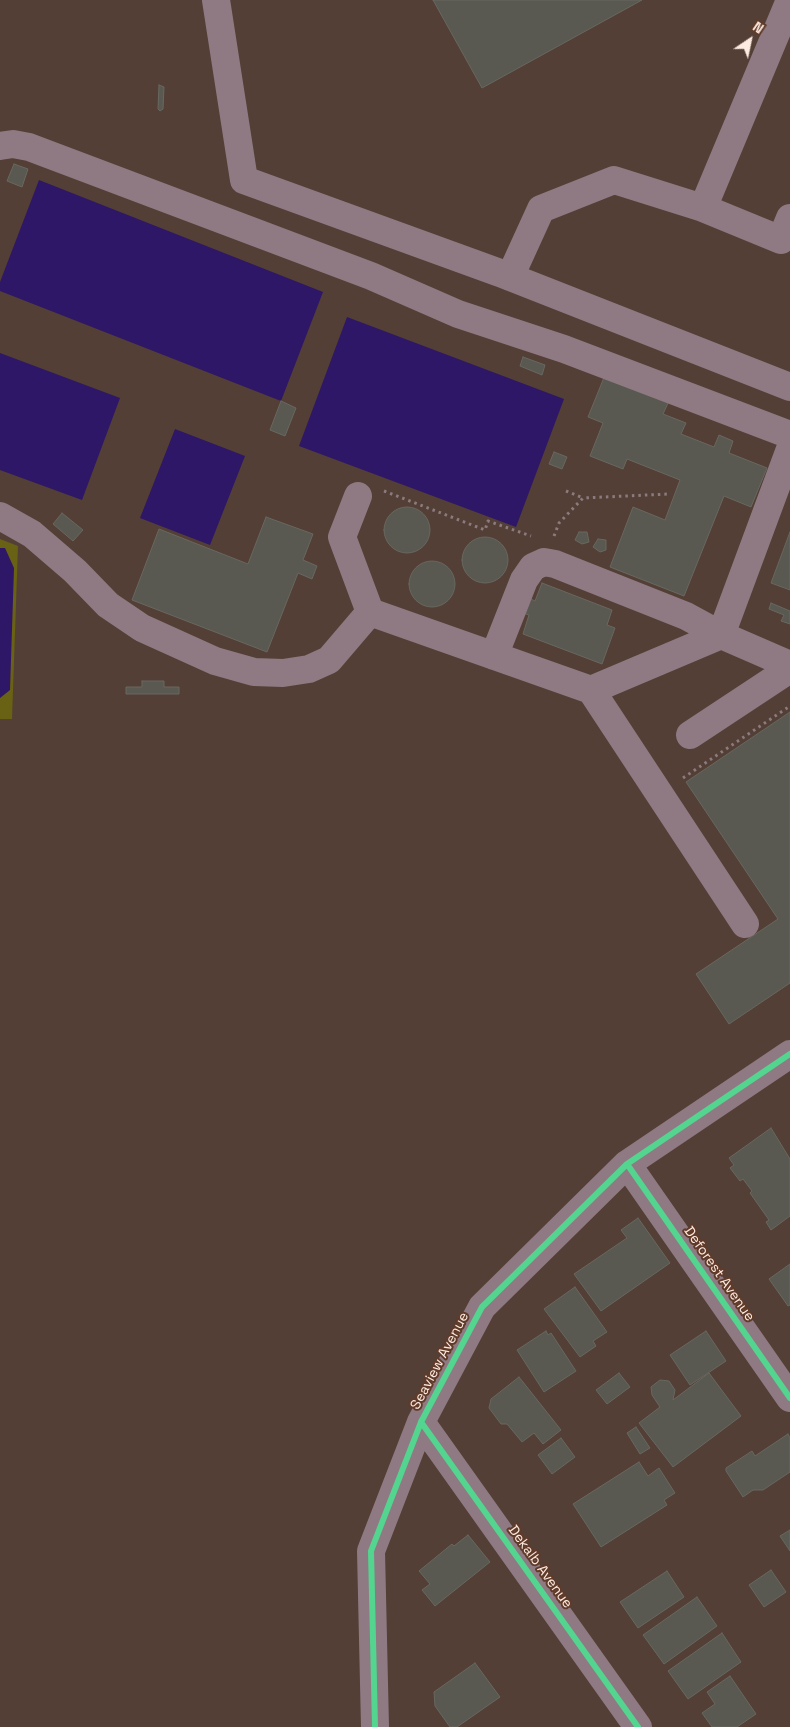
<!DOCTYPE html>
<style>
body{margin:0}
#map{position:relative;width:790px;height:1727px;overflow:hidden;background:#533f36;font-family:"Space Grotesk",sans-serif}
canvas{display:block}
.north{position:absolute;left:725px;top:15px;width:50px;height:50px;-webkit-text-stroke:4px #603b29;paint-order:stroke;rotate:34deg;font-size:14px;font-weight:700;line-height:20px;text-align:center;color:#fdeae1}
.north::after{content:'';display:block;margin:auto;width:18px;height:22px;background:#fdeae1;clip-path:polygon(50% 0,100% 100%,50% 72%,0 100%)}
</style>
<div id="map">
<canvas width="790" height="1727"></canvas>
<div class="north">N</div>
</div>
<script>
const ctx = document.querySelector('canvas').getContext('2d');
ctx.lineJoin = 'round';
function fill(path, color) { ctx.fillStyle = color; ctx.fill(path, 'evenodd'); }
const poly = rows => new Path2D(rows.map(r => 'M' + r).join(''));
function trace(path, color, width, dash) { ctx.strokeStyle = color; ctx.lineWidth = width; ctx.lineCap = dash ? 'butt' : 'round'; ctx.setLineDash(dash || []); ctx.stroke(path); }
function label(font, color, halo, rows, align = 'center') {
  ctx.font = font + ' "Space Grotesk",sans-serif'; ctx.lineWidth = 4; ctx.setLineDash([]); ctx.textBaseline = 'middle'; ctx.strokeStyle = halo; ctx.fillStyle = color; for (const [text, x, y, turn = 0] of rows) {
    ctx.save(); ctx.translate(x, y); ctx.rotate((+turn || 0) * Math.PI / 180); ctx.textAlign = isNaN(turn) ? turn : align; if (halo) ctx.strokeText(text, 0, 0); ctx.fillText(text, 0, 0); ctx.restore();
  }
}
fill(poly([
 [0,539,18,546,12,719,0,719]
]), '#696113');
fill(poly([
 [39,180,323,292,281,401,0,291,0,282],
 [347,317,564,399,516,527,299,446],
 [0,353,120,398,82,500,0,470],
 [175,429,245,456,210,545,140,518],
 [0,548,5,548,14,568,10,690,0,698]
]), '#2d1766');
const building = poly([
 [433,0,642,0,482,88,433,0],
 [159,85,164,87,163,109,160,111,158,109,159,85],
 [14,164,28,169,22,187,7,181,14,164],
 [523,357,545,365,542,375,520,366,523,357],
 [605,375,669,401,663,414,686,423,681,434,714,447,719,435,733,441,729,453,767,468,751,507,724,496,684,596,610,567,633,507,665,520,680,480,627,459,623,469,590,456,603,423,588,417,605,375],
 [281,401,296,408,285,436,270,430,281,401],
 [554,452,567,457,562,469,549,464,554,452],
 '384 530a23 23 0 1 1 46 0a23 23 0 1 1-46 0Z',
 [62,513,83,530,73,541,53,524,62,513],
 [266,517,313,534,303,560,317,566,312,579,298,573,267,652,132,600,159,529,248,564,266,517],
 [579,532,587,532,589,542,582,544,575,540,579,532],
 [790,532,790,590,771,583,790,532],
 '462 560a23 23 0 1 1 46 0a23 23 0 1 1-46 0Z',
 [598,539,606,540,606,550,600,552,593,547,598,539],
 '409 584a23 23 0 1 1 46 0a23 23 0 1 1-46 0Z',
 [542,583,612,610,607,625,615,628,602,664,523,634,529,615,523,613,529,598,535,601,542,583],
 [771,603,790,611,790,624,781,621,784,615,769,609,771,603],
 [142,681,164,681,164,687,179,687,179,694,126,694,126,687,142,687,142,681],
 [790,712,790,983,729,1024,696,974,778,919,686,782,790,712],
 [771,1128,790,1159,790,1216,771,1230,766,1222,769,1220,750,1193,752,1191,743,1179,740,1181,730,1168,734,1165,729,1158,771,1128],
 [638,1218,670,1263,601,1311,574,1274,627,1238,621,1230,638,1218],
 [790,1264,790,1305,788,1306,769,1279,790,1264],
 [575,1287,607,1332,593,1341,596,1346,580,1357,544,1309,575,1287],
 [546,1331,548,1335,551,1333,576,1371,544,1392,517,1350,546,1331],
 [706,1331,726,1361,690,1385,670,1355,706,1331],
 [619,1373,630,1387,607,1404,596,1390,619,1373],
 [709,1373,741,1416,673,1467,639,1423,660,1407,652,1395,651,1387,660,1380,669,1381,675,1390,673,1400,709,1373],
 [519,1377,561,1430,543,1444,534,1433,522,1442,507,1424,501,1424,489,1408,491,1399,519,1377],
 [636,1427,650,1448,640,1454,627,1433,636,1427],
 [788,1434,790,1438,790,1472,763,1490,753,1490,743,1497,726,1471,726,1468,752,1451,755,1456,788,1434],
 [561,1438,575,1457,552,1474,538,1455,561,1438],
 [639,1462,648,1476,659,1468,675,1493,664,1500,667,1505,601,1547,573,1504,639,1462],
 [790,1530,790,1551,780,1536,790,1530],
 [468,1535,490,1562,435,1606,422,1590,430,1584,419,1571,452,1544,454,1546,468,1535],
 [771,1570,786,1592,764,1607,749,1585,771,1570],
 [667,1571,684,1597,638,1628,620,1602,667,1571],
 [697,1597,717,1626,664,1664,643,1635,697,1597],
 [722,1633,741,1662,688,1699,668,1671,722,1633],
 [475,1663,500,1697,457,1727,450,1727,435,1706,434,1692,475,1663],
 [730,1676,756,1714,737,1727,712,1727,702,1713,715,1704,707,1692,730,1676]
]);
fill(building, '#595951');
trace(building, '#686860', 1);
trace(poly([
 [384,491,485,530,488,521,531,536],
 [566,491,583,498],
 [554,536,559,523,583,498,669,494],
 [683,778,790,706]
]), '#8c7b7e', 3, [2.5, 4]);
trace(poly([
 [216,0,244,180,500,273,790,387],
 [790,0,703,208,781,240,790,218],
 [0,146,13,144,29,147,371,276,458,314,564,349,790,435],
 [510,277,541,209,614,180,703,208],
 [358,496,342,537,370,612],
 [0,516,32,534,75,571,108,605,142,628,215,661,254,672,283,673,309,669,329,660,370,612],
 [370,612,591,690,721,635,790,449],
 [494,656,524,580,533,567,544,562,555,564,686,616,721,635,790,665],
 [591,690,745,924],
 [690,735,790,669],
 [627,1164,790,1398],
 [421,1422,638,1727],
 [375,1727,371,1551,421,1422,482,1307,627,1164,790,1054]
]), '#8f7a83', 28);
trace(poly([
 [627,1164,790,1398],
 [421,1422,638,1727],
 [375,1727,371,1551,421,1422,482,1307,627,1164,790,1054]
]), '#53d58f', 6);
label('14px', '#fdeae1', '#603b29', [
 ["Deforest Avenue",719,1274,55],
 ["Seaview Avenue",440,1361,-62],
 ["Dekalb Avenue",540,1567,54]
]);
</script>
